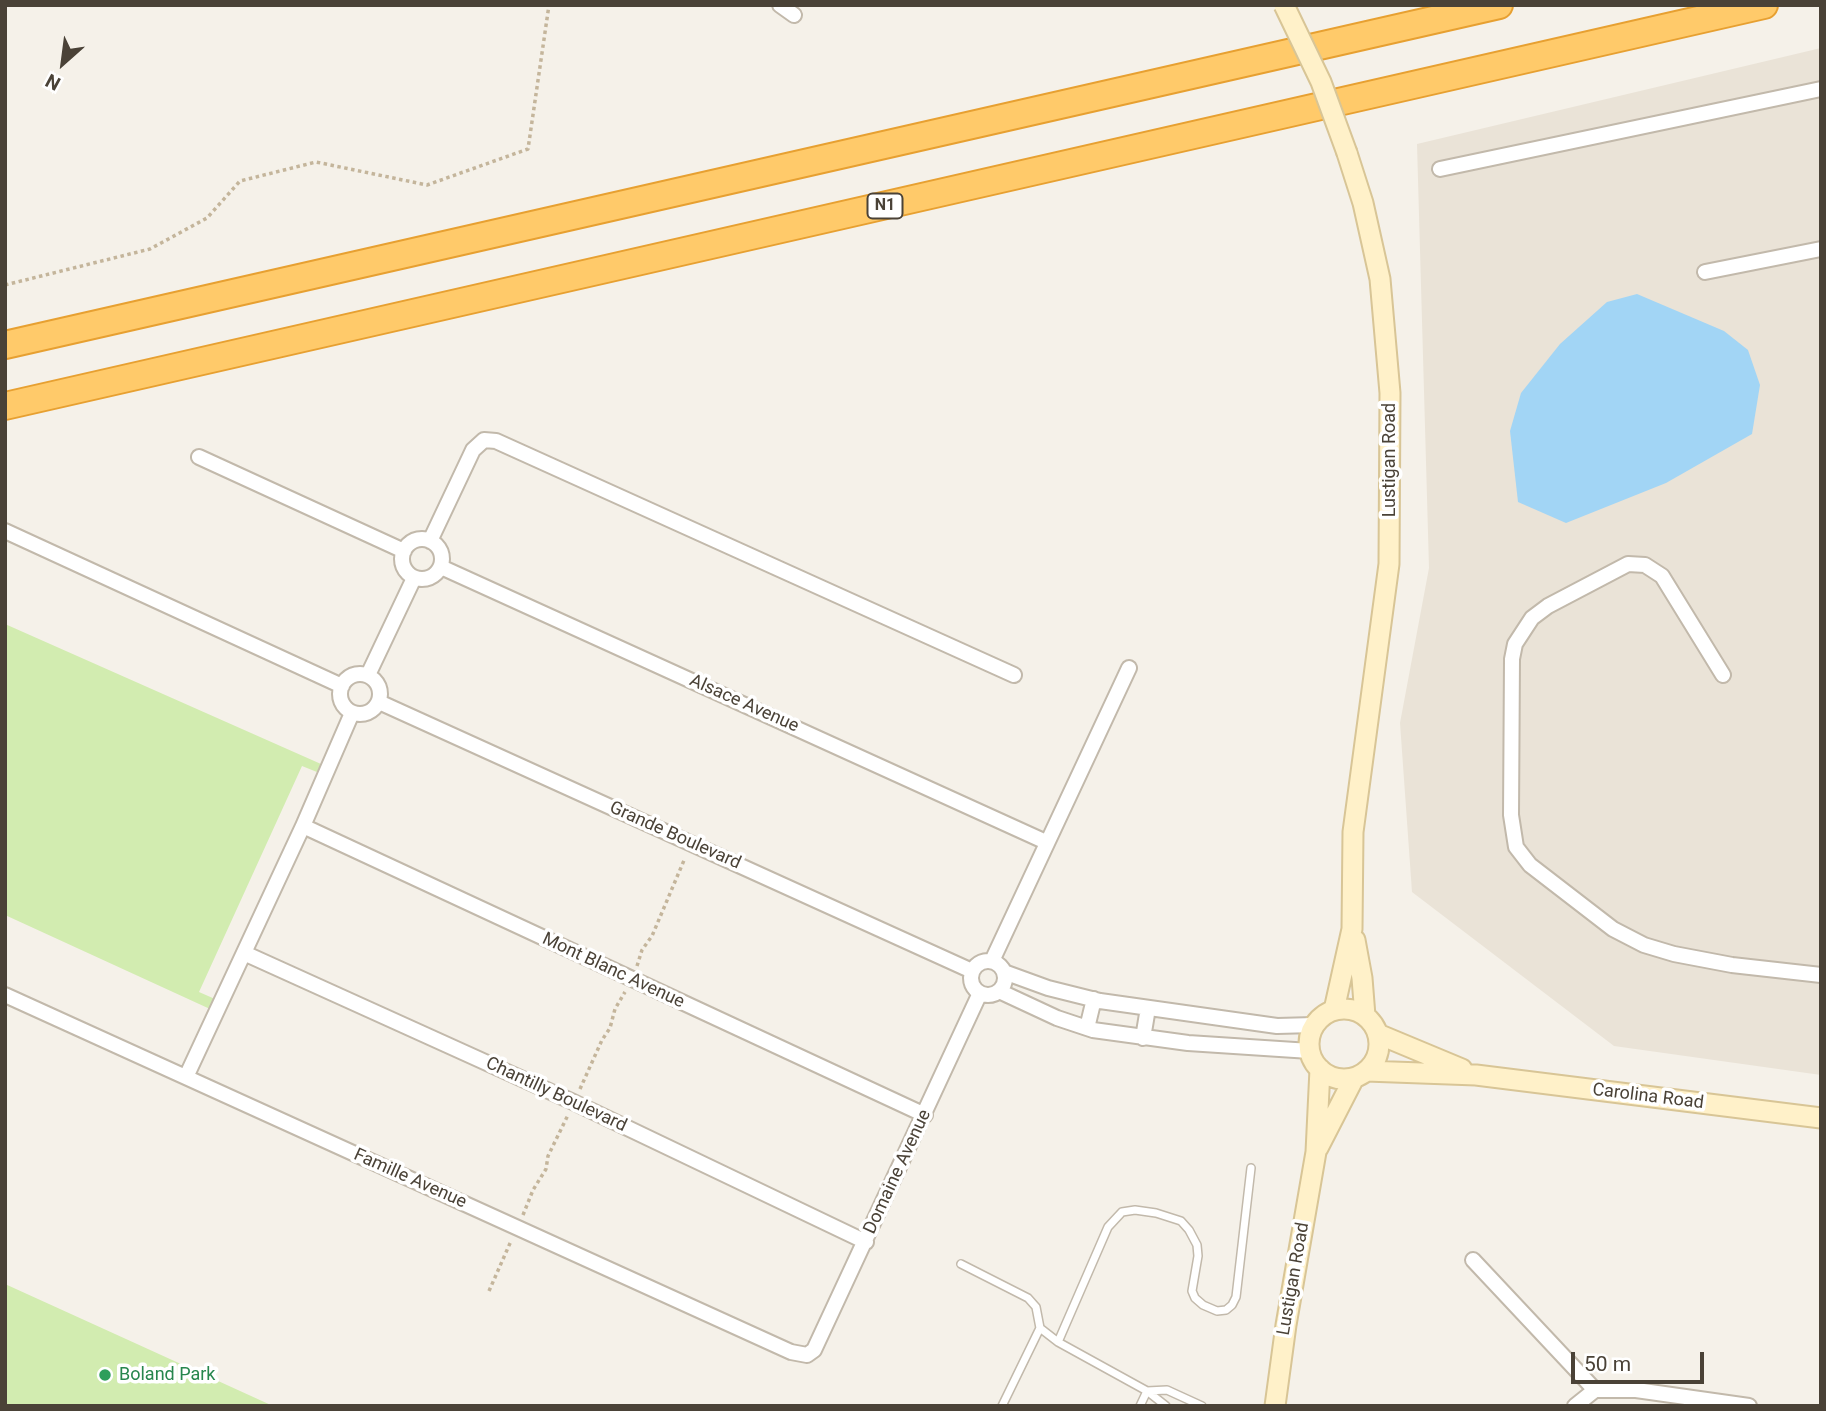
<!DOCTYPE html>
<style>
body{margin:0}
#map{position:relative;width:1826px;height:1411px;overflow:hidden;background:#f5f1e9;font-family:Roboto,sans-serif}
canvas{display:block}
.frame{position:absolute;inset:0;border:7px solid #4a4237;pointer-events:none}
.north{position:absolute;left:28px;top:28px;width:70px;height:70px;-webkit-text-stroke:5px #fff;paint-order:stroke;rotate:208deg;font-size:19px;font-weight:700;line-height:28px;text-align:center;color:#4a4237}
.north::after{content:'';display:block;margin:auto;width:24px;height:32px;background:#4a4237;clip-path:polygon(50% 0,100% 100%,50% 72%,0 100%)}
.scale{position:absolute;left:1571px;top:1352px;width:133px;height:32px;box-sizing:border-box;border:4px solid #4a4237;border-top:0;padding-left:9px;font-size:21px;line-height:24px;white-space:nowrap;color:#4a4237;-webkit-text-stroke:5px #fff;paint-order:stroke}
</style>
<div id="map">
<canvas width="1826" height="1411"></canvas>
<div class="frame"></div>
<div class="north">N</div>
<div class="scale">50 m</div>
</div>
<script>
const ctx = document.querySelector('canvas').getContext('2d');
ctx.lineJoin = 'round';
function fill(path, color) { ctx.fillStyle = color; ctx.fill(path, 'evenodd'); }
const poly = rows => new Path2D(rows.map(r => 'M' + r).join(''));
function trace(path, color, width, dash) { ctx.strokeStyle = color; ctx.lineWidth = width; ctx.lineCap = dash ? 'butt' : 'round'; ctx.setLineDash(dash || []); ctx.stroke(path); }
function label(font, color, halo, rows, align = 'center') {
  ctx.font = font + ' Roboto,sans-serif'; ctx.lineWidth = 7; ctx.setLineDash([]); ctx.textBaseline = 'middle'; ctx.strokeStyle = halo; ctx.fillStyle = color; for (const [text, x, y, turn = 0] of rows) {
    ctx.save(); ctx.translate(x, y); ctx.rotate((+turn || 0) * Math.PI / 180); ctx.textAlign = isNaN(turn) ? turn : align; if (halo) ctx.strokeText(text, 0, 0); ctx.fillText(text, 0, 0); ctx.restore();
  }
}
fill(poly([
 [1821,48,1821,1075,1614,1046,1412,892,1400,723,1429,568,1417,144]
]), '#eae3d7');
fill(poly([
 [5,624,321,764,317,772,302,766,199,992,215,999,210,1009,5,915],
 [5,1284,137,1344,273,1406,5,1406]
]), '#d2ecb0');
fill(poly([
 [1637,294,1724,331,1748,350,1760,385,1752,434,1666,483,1566,523,1518,502,1510,431,1521,393,1560,344,1607,302]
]), '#a2d5f5');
const lane = poly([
 [961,1264,1028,1298,1036,1307,1040,1328,1002,1406],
 [1040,1328,1058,1342,1147,1391,1166,1406],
 [1058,1342,1108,1227,1122,1212,1135,1210,1156,1213,1181,1221,1189,1230,1197,1245,1198,1256,1192,1291,1195,1298,1203,1305,1217,1311,1226,1310,1232,1305,1236,1297,1251,1168],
 [1147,1391,1167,1390,1202,1406],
 [1140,1406,1147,1391]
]);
const street = poly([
 [780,5,794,15],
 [1440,169,1821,89],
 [1705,272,1821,249],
 [199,457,404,551],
 [5,531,342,686],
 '402 559a20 20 0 1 1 40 0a20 20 0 1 1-40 0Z',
 [430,541,473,450,484,440,496,441,1014,675],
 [441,567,1046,842],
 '340 694a20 20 0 1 1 40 0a20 20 0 1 1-40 0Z',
 [368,675,414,578],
 [1723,675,1662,576,1645,565,1628,564,1548,606,1532,618,1515,644,1512,659,1511,815,1516,847,1530,865,1613,929,1644,945,1674,954,1732,965,1821,975],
 [379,702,972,971],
 [303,826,925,1115],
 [244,953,571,1101,866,1242],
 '971 978a17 17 0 1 1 34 0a17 17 0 1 1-34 0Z',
 [992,961,1129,668],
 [1004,972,1048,988,1100,1001,1277,1026,1314,1025],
 [999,991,1057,1018,1093,1030,1188,1043,1310,1051],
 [5,995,791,1352,807,1355,814,1350,980,993],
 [1087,1028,1094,999],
 [1143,1038,1148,1008],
 [186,1077,303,826,352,713],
 [1473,1260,1595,1390],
 [1575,1406,1595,1390,1636,1390,1749,1406]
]);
const secondary = poly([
 [1355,940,1362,978,1365,1016],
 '1309 1044a35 35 0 1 1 70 0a35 35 0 1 1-70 0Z',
 [1334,1010,1352,929,1353,832,1389,564,1390,393,1380,279,1363,203,1347,153],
 [1378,1034,1462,1069],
 [1366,1071,1476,1075,1821,1118],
 [1318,1148,1354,1078],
 [1275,1406,1286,1325,1316,1152,1320,1069]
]);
const highway = poly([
 [5,345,1499,5],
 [5,406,1764,5]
]);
trace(lane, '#c2b9ab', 10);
trace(street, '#c2b9ab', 18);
trace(secondary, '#d8c596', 23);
trace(highway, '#e7a031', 30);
trace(poly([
 [920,5,920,7],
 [5,285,150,249,207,218,240,181,316,162,427,185,528,149,549,5],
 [637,966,642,950,652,936,685,858],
 [580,1089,602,1040,610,1028,615,1009,625,992],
 [523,1215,533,1190,546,1169,548,1156,568,1115],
 [489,1291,511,1241]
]), '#c4b59b', 3.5, [3.5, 3.5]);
trace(lane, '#fff', 7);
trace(street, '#fff', 14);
trace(secondary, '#fff1c9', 19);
trace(highway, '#ffca6a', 26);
const secondaryBridge = poly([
 [1284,5,1321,82,1347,153]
]);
trace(secondaryBridge, '#d8c596', 23, []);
trace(secondaryBridge, '#fff1c9', 19);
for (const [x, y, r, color] of [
 [105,1375,7,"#2e9e5b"]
]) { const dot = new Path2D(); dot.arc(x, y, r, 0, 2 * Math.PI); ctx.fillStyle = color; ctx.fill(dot); trace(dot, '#fff', 2.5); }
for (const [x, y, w] of [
 [885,206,35]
]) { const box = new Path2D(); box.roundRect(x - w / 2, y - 12.5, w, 25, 5); ctx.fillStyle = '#fff'; ctx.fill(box); trace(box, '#4a4237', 2); }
label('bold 16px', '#4a4237', null, [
 ["N1",885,206]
]);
label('18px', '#4a4237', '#fff', [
 ["Lustigan Road",1390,460,-90],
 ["Alsace Avenue",744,704,24],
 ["Grande Boulevard",675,836,24],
 ["Mont Blanc Avenue",613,971,25],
 ["Chantilly Boulevard",556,1095,25],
 ["Carolina Road",1648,1097,7],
 ["Domaine Avenue",898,1172,-65],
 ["Famille Avenue",410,1179,24],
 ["Lustigan Road",1294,1279,-80]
]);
label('18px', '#27864d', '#fff', [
 ["Boland Park",119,1375]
], 'left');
</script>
